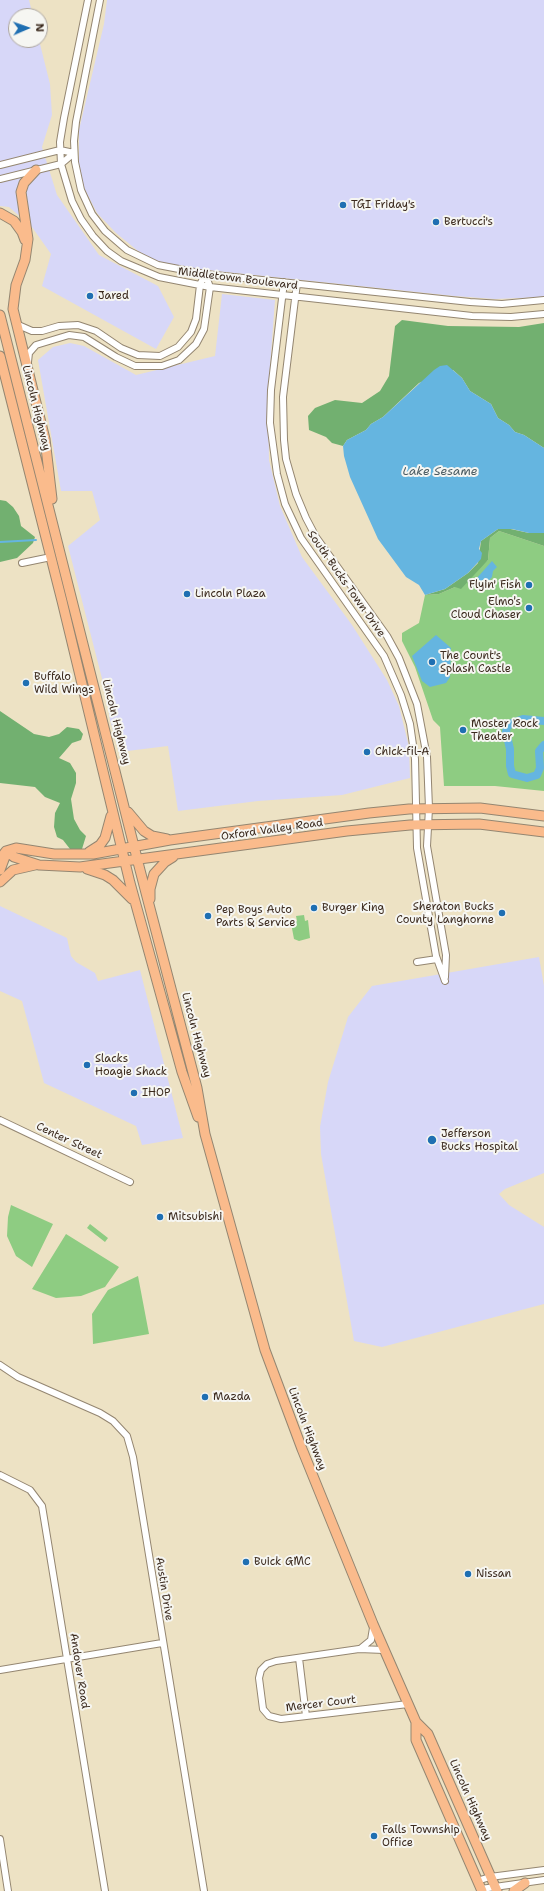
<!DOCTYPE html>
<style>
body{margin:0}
#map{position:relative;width:544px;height:1891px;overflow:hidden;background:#ede2c4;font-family:"Shantell Sans",sans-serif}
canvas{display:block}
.north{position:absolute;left:8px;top:8px;width:40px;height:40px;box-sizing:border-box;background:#f6f6f2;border:1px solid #aba49d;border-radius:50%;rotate:88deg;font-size:11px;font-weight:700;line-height:16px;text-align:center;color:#3b2a1e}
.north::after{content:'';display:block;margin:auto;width:14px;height:18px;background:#1f6fb2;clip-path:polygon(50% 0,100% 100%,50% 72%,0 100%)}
</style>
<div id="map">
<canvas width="544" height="1891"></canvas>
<div class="north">N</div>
</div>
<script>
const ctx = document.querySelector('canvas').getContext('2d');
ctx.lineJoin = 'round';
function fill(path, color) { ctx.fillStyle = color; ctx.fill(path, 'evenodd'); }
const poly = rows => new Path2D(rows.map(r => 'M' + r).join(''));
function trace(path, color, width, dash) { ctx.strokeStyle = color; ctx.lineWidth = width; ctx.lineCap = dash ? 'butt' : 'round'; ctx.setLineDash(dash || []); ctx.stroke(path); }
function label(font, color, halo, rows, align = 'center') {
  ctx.font = font + ' "Shantell Sans",sans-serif'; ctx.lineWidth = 4; ctx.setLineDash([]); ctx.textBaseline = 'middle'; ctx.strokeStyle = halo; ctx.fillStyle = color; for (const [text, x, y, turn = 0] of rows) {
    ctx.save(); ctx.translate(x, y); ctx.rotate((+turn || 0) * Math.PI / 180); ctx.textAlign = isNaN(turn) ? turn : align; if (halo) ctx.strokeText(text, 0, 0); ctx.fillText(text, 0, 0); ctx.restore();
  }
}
fill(poly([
 [0,0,29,0,33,16,16,16,16,40,39,40,50,84,52,115,42,147,57,195,99,255,158,286,174,317,156,349,42,286,51,254,32,227,9,207,0,206],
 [107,0,544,0,544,297,495,299,454,296,197,269,157,262,138,251,116,233,97,213,84,188,79,165,79,130,104,24],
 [222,294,275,300,268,394,269,460,280,506,302,557,352,625,387,680,399,706,409,747,410,778,342,795,258,801,178,811,168,746,119,752,110,720,107,698,68,546,100,520,92,491,61,491,38,360,53,347,70,343,84,346,136,375,215,356],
 [0,906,67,938,71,956,76,962,95,973,98,981,140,970,183,1138,142,1145,136,1126,44,1083,22,1001,0,991],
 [539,957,544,986,544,1173,505,1189,499,1194,509,1205,544,1227,544,1304,382,1347,354,1341,321,1154,320,1127,328,1082,348,1017,372,986]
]), '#d7d7f8');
fill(poly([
 [499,531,544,546,544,791,495,786,444,786,440,727,433,720,415,667,402,641,402,633,419,623,425,595,439,594,455,587,488,560,490,538],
 [304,915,305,921,308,920,310,938,299,941,294,939,291,923,297,921,296,916],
 [11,1205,53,1224,32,1267,16,1256,7,1236,8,1217],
 [90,1224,108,1238,105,1242,87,1228],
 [66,1234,119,1267,105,1287,81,1296,56,1298,32,1289],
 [138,1276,149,1334,93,1344,92,1314,108,1290]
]), '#8ecc82');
fill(poly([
 [402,320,448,326,519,327,544,323,544,448,524,435,515,432,509,425,498,418,491,404,470,391,462,378,453,370,419,383,383,417,371,424,366,430,347,440,343,446,332,443,326,437,309,430,308,416,315,408,335,400,362,403,380,391,389,376,395,326],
 [0,500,6,501,13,507,19,516,21,526,35,537,33,543,17,558,0,562],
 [506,528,529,533,544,533,544,546,499,531,490,538,488,560,461,589,455,587,439,594,425,595,445,589,468,573,478,563,481,541,498,529],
 [0,711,34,734,49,737,59,734,67,727,79,729,83,734,81,740,72,743,59,758,70,763,76,773,76,783,71,799,74,819,80,830,86,836,82,849,70,849,63,840,57,837,54,827,55,813,60,803,45,797,35,787,0,783]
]), '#72b070');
fill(poly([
 [447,365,462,378,470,391,491,404,498,418,509,425,515,432,524,435,544,448,544,533,529,533,512,529,498,529,481,541,479,549,482,553,481,559,468,573,445,589,425,595,419,585,406,577,378,539,350,477,344,456,343,446,347,440,366,430,371,424,383,417,434,370,440,366],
 [492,561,497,567,493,571,492,577,485,585,478,582,476,579],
 [436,635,451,648,450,677,446,683,430,687,422,681,412,656]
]), '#65b5e0');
trace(poly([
 [0,542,36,540]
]), '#65b5e0', 2);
trace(poly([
 [544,721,523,719,512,723,507,727,506,732,510,749,510,766,512,774,527,778,537,775,540,768,539,751,544,745]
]), '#65b5e0', 8);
const minor = poly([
 [88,0,64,118,60,142,61,164,72,201,81,219,93,236,107,251,121,261,159,277,210,287,472,316,511,317,544,314],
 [100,0,76,122,74,141,75,162,81,190,92,214,105,231,127,250,158,265,205,274,470,302,502,304,544,300],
 [0,165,60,150,74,153],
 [0,179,61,164,74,153],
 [284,282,271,390,270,423,277,474,285,504,301,538,384,656,401,695,410,724,415,759,417,848,436,956,445,981],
 [297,283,283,397,284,440,286,459,296,494,306,518,316,537,387,636,399,658,417,704,427,757,429,808,427,846,446,955,445,977],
 [16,324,32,331,42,331,59,326,78,325,96,331,121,348,138,355,160,356,178,347,191,332,196,319,200,285,205,274],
 [28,362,29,353,36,345,69,335,84,337,116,357,135,366,162,366,179,360,196,344,204,329,210,287,205,274],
 [22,563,51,557],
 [417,962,437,959],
 [0,1120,130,1182],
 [0,1365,18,1377,100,1413,113,1421,127,1436,133,1457,204,1891],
 [0,1475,30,1490,42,1506,105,1891],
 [360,1649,371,1640,373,1628],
 [384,1650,359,1649,276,1661,267,1664,261,1670,259,1678,263,1709,269,1716,281,1719,408,1704],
 [299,1658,306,1716],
 [0,1670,162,1643],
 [0,1839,8,1891],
 [477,1881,490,1877,544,1870],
 [481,1889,544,1880]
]);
const primary = poly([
 [36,170,24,183,21,192,28,239,25,260,16,285,13,309,45,439,52,499],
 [0,213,14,221,22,232,25,240],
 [0,315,140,870,197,1088,205,1134,265,1350,302,1449,373,1624,416,1722,428,1734,497,1891],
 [0,356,62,601,130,883,182,1072,198,1117],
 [128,812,144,831,152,836,167,839],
 [6,851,14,857,39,865,80,867,347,831,410,825,479,824,544,832],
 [89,852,100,845,105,838,111,816],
 [0,859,6,851,16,848,54,854,93,854,170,840,369,813,409,809,480,808,544,816],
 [87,869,105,875,113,880,132,899],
 [0,870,6,854],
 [0,882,13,870,35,865],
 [150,899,150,889,154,874,165,862,173,857],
 [416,1722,416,1740,482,1891],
 [514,1891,525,1883]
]);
trace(minor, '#948671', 8);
trace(primary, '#948671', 11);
trace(minor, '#fff', 6);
trace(primary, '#fabb8c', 9);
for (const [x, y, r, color] of [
 [343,205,4,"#1f6fb2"],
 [436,222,4,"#1f6fb2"],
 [90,296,4,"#1f6fb2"],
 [529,585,4,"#1f6fb2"],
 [187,594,4,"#1f6fb2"],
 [529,608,4,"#1f6fb2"],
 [432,662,4,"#1f6fb2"],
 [26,683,4,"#1f6fb2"],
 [463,730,4,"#1f6fb2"],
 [367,752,4,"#1f6fb2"],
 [314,908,4,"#1f6fb2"],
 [502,913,4,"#1f6fb2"],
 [208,916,4,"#1f6fb2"],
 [87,1065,4,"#1f6fb2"],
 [134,1093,4,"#1f6fb2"],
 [432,1140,5,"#1f6fb2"],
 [160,1217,4,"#1f6fb2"],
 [205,1397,4,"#1f6fb2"],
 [246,1562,4,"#1f6fb2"],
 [468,1574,4,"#1f6fb2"],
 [374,1836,4,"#1f6fb2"]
]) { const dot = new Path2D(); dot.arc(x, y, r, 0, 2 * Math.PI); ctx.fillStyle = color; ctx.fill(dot); trace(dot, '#f6f6f2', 1.5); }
label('11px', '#3b2a1e', '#f6f6f2', [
 ["TGI Friday's",351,205],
 ["Bertucci's",444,222],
 ["Jared",98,296],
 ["Flyin' Fish",521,585,"right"],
 ["Lincoln Plaza",195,594],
 ["Elmo's",521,602,"right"],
 ["Cloud Chaser",521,615,"right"],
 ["The Count's",440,656],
 ["Splash Castle",440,669],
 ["Buffalo",34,677],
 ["Wild Wings",34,690],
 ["Moster Rock",471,724],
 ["Theater",471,737],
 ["Chick-fil-A",375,752],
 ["Sheraton Bucks",494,907,"right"],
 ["County Langhorne",494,920,"right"],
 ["Burger King",322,908],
 ["Pep Boys Auto",216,910],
 ["Parts & Service",216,923],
 ["Slacks",95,1059],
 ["Hoagie Shack",95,1072],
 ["IHOP",142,1093],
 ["Jefferson",441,1134],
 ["Bucks Hospital",441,1147],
 ["Mitsubishi",168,1217],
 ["Mazda",213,1397],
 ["Buick GMC",254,1562],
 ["Nissan",476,1574],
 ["Falls Township",382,1830],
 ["Office",382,1843]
], 'left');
label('11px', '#3b2a1e', '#f6f6f2', [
 ["Middletown Boulevard",238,279,7],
 ["Lincoln Highway",36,408,76],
 ["South Bucks Town Drive",346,584,55],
 ["Lincoln Highway",116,722,76],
 ["Oxford Valley Road",272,830,-8],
 ["Lincoln Highway",196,1035,75],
 ["Center Street",69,1141,25],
 ["Lincoln Highway",307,1429,69],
 ["Austin Drive",164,1589,81],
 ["Andover Road",79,1671,81],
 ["Mercer Court",321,1704,-7],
 ["Lincoln Highway",470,1800,66]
]);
label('italic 12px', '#4a5b62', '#f6f6f2', [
 ["Lake Sesame",440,472]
]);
</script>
